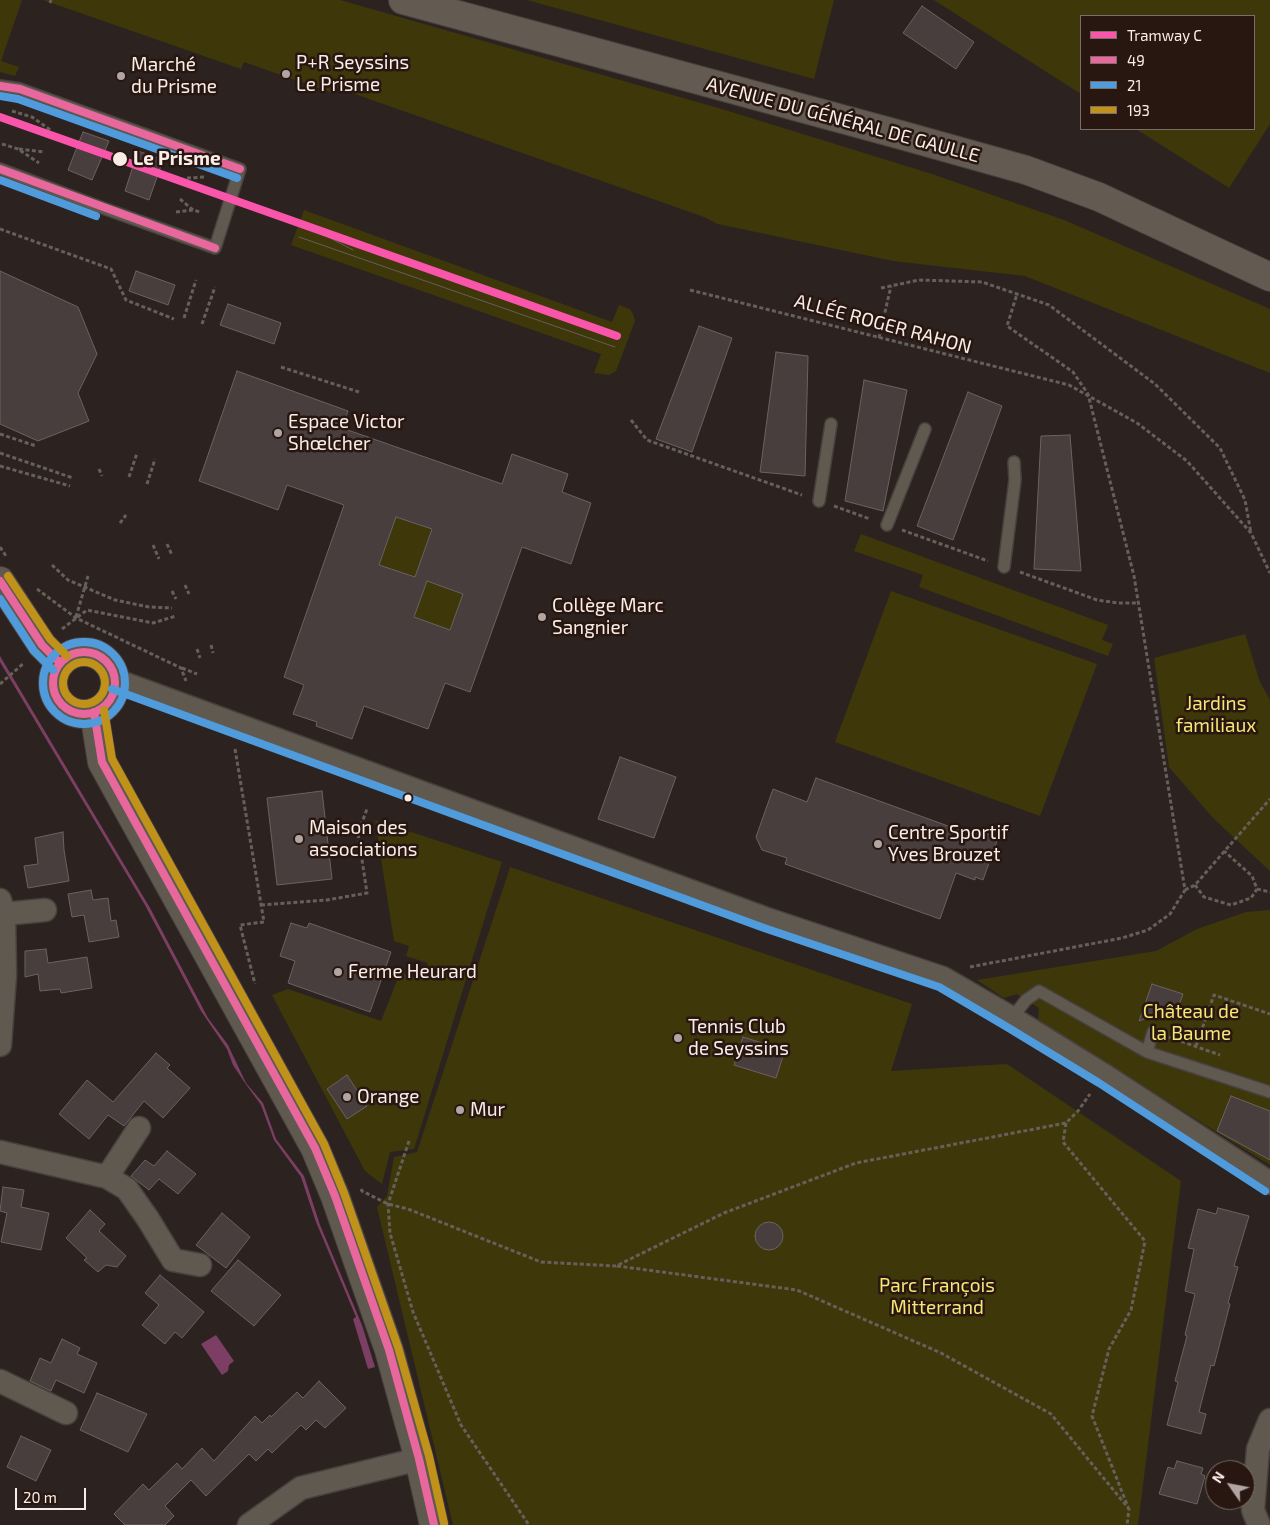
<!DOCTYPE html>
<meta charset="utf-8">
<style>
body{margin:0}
#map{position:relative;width:1270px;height:1525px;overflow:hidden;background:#2c2320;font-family:"Exo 2",sans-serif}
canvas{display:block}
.legend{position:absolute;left:1080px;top:15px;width:175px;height:115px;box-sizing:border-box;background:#281711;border:1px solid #7c6d67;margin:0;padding:6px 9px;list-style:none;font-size:15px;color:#faede8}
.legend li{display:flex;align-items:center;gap:10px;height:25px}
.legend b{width:25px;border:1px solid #7c6d67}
.north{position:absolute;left:1205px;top:1460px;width:50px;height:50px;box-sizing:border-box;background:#281711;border:1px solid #7c6d67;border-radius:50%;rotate:303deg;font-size:14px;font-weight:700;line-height:20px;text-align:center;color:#faede8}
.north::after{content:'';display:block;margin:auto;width:18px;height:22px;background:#b2a6a2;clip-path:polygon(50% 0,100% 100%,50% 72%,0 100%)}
.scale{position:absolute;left:15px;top:1488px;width:71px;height:22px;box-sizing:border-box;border:2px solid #faede8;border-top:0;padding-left:6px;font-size:15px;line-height:18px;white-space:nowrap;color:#faede8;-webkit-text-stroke:4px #281711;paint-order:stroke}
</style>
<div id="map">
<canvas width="1270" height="1525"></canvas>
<ul class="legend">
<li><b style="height:6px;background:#f955ab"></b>Tramway C</li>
<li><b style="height:6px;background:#e8689d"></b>49</li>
<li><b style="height:6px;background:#509bdc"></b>21</li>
<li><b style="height:6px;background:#c0921a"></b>193</li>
</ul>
<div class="north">N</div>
<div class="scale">20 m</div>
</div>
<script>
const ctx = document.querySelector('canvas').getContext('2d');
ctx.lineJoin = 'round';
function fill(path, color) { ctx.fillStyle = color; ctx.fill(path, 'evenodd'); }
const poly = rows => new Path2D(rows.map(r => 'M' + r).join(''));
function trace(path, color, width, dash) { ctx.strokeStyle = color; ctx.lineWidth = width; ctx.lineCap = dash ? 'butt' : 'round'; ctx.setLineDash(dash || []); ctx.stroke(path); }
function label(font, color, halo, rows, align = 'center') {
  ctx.font = font + ' "Exo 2",sans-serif'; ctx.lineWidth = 5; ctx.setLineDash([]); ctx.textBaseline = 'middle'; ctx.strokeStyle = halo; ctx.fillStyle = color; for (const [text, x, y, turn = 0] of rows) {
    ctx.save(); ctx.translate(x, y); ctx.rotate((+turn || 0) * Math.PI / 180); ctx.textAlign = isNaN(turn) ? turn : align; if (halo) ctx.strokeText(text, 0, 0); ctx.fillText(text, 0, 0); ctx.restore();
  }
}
fill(poly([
 [0,0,22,0,1,61,19,67,15,76,0,72],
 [43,0,340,0,725,110,932,174,1064,220,1270,309,1270,373,1025,276,893,261,718,224,704,217,335,87,332,93,244,62,241,69],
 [527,0,834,0,814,79],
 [934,0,1270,0,1270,124,1229,188,1136,129,1254,129,1254,16,1081,16,1081,94],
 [304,210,612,322,619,305,630,309,633,314,635,321,616,371,609,375,594,373,601,354,291,245],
 [396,517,432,529,415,577,379,565],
 [861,534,1108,625,1102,640,1113,644,1108,656,919,587,923,575,854,551],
 [427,581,463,594,450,630,414,617],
 [891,591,1097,664,1040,816,835,742],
 [1245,634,1260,682,1270,700,1270,871,1213,818,1169,767,1154,658],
 [375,820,502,862,414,1149,390,1152,382,1184,365,1171,272,995,288,989,381,1021,400,973,424,979,428,963,406,956,409,946,394,941],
 [510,867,912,1004,891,1071,1007,1064,1181,1181,1138,1525,453,1525,377,1207,387,1196,394,1157,417,1152],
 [1270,910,1270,1165,1038,1021,1039,1008,1017,994,1004,998,977,980,1156,951,1197,929,1246,912]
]), '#3e370a');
fill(poly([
 [0,656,150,908,208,1018,228,1045,246,1083,263,1103,276,1139,304,1176,320,1225,362,1325,375,1367,368,1369,353,1319,356,1317,316,1222,301,1177,274,1140,261,1105,245,1083,233,1065,227,1049,201,1011,145,905,0,662],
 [216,1335,234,1361,229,1365,228,1371,222,1375,201,1344]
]), '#7c3e63');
const building = poly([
 [922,6,974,42,956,69,903,33,922,6],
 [83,132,109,141,92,180,68,170,83,132],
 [138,151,163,160,149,200,125,191,138,151],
 [0,271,78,307,97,354,78,393,89,421,38,441,0,424,0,271],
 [136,271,175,285,168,305,129,291,136,271],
 [228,304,281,323,274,344,220,325,228,304],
 [699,326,732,338,692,452,656,439,699,326],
 [776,352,808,356,805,476,760,472,776,352],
 [237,371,348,411,342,428,502,484,512,454,568,474,562,492,591,503,571,564,522,547,470,692,445,683,428,729,364,706,352,739,316,726,317,722,293,714,304,685,284,677,344,505,287,485,278,510,199,481,237,371],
 [396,517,432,529,415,577,379,565,396,517],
 [427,581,463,594,450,630,414,617,427,581],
 [864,380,907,390,883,511,845,501,864,380],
 [968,392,1002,406,953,540,917,526,968,392],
 [1070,435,1081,571,1034,569,1041,436,1070,435],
 [620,757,676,777,654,838,598,819,620,757],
 [816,778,970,834,972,828,998,838,983,880,975,877,975,880,956,873,940,919,785,864,787,858,762,850,756,837,773,789,807,802,816,778],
 [322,791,332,879,277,885,267,798,322,791],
 [63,832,64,850,69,881,28,888,24,866,38,864,35,838,63,832],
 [91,890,93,900,108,898,111,921,116,920,119,937,89,942,84,915,72,917,68,894,91,890],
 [291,923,307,928,309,923,391,952,370,1012,288,983,295,961,280,956,291,923],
 [46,949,48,963,87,957,92,988,61,993,60,989,40,991,38,974,25,977,25,951,46,949],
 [1152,984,1183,994,1174,1019,1157,1014,1139,1021,1152,984],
 [743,1037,785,1050,776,1078,734,1065,743,1037],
 [156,1053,170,1065,167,1068,190,1088,163,1118,144,1101,124,1126,108,1115,89,1139,59,1114,87,1080,113,1102,156,1053],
 [347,1075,367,1106,347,1119,327,1089,347,1075],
 [1231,1096,1270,1111,1270,1160,1217,1131,1231,1096],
 [167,1151,196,1174,178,1194,159,1179,149,1190,131,1176,145,1160,154,1166,167,1151],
 [3,1187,24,1190,21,1207,49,1213,41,1250,1,1242,7,1213,0,1211,3,1187],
 [1218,1208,1249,1216,1234,1266,1238,1267,1228,1303,1230,1304,1214,1366,1211,1365,1199,1412,1206,1414,1201,1434,1167,1425,1178,1382,1175,1381,1187,1336,1185,1335,1195,1294,1185,1291,1194,1249,1188,1248,1198,1209,1216,1214,1218,1208],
 [90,1210,105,1224,99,1231,126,1256,117,1267,106,1265,98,1272,84,1260,87,1258,66,1238,90,1210],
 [222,1213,250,1237,226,1268,196,1245,222,1213],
 '755 1236a14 14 0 1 1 28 0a14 14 0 1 1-28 0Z',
 [238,1260,281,1295,254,1326,211,1291,238,1260],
 [160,1275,204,1312,182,1338,175,1332,165,1344,142,1325,159,1305,145,1293,160,1275],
 [62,1339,80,1348,77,1354,97,1363,84,1393,56,1380,51,1391,30,1381,40,1358,51,1363,62,1339],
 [319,1381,346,1408,325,1428,316,1420,306,1430,301,1425,272,1453,268,1449,256,1461,249,1454,206,1496,191,1480,165,1506,174,1516,165,1525,125,1525,114,1514,143,1484,149,1490,177,1463,182,1469,202,1448,214,1461,255,1416,262,1423,270,1415,271,1417,297,1392,303,1398,319,1381],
 [97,1393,147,1414,128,1452,80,1430,97,1393],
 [21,1436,51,1450,36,1481,7,1467,21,1436],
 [1177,1461,1203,1468,1201,1474,1205,1476,1197,1504,1159,1494,1168,1467,1174,1469,1177,1461]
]);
fill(building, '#473e3d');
trace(building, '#6b6261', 1);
const service = poly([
 [0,86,20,89,240,169,215,248,100,207,0,169],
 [819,501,831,424],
 [887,525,925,429],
 [1004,567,1015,480,1014,462],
 [1012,1018,1026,1000,1039,991,1147,1052],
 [1153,1032,1147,1052,1270,1092]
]);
const minor = poly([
 [115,680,767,919,943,978,1012,1018,1104,1075,1270,1183],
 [0,900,4,914,5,975,0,1045],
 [4,914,45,910],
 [0,1152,107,1177,127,1189,148,1219,173,1260,200,1265],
 [107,1177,139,1128],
 [0,1381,66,1413],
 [249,1525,301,1488,419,1459],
 [1259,1525,1253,1510,1258,1449,1270,1420]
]);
const tertiary = poly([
 [0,581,42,645,60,663],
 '53 683a31 31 0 1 1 62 0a31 31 0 1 1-62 0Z',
 [94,712,102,762,315,1148,335,1196,389,1350,419,1459,434,1525]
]);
const secondary = poly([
 [403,0,901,135,1026,170,1099,197,1270,277]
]);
trace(service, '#48403d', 14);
trace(minor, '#48403d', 25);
trace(tertiary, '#48403d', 30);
trace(secondary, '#48403d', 30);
trace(poly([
 [50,3,51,0],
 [12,111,32,117,52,131],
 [2,144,18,149,39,163],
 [19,149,44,152],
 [187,178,205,177],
 [180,199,193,210],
 [176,212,193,210,200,212],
 [0,229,111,269,126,300,174,319],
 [881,288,919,280,982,282,1049,305,1155,384,1220,448,1245,500,1251,533],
 [690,290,1069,385,1137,423,1187,461,1251,533,1270,573],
 [184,318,196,280],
 [202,324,215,287],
 [879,338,891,286],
 [281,367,359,392],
 [631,420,647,440,802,495],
 [0,434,36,446],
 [0,453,73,478],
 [0,466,70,486],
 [99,469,102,476],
 [129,477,137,453],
 [147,484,155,459],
 [834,506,870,519],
 [120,523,126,515],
 [902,530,988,561],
 [167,544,172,555],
 [153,545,159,559],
 [0,547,6,556],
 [52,565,68,580,115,600,149,607,172,608],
 [1020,572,1097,600,1118,603,1139,603],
 [185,585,189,594],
 [37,589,76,618,181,668,186,681],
 [172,591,176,599],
 [76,617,88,576],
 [62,629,87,610,153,623,176,616],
 [211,645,213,653],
 [197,649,200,658],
 [182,668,197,674],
 [0,684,24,663],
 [235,749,264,922,240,925,255,984],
 [1195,885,1204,897,1231,905,1251,898,1257,889,1252,876,1224,851],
 [1257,889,1270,892],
 [1185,890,1195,885,1270,799],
 [261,905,327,900,367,893,358,833,367,809],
 [970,967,1122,938,1148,930,1170,914,1185,890,1134,576,1088,394,1073,372,1007,326,1017,294],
 [1169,1037,1220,1055],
 [1196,1046,1214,995,1270,1014],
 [1066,1123,1063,1142,1145,1241,1131,1310,1109,1349,1092,1416,1128,1507],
 [409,1141,388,1204,390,1233,413,1312,461,1425,529,1525],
 [361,1189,362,1191,388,1204,408,1209,541,1262,616,1266,724,1213,856,1163,1066,1123,1078,1111,1090,1094],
 [617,1266,797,1290,941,1353,1051,1414,1129,1509,1127,1525]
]), '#675f59', 3, [4, 2.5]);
trace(service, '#605950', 11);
trace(minor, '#605950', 22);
trace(tertiary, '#605950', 28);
trace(secondary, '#635a51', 28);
trace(poly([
 [303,224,353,250],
 [299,237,615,347]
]), '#655e58', 1);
trace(poly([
 [0,86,20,89,240,169],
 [0,169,215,248],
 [0,581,42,645,60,663],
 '53 683a31 31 0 1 1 62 0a31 31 0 1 1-62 0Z',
 [94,712,102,762,315,1148,335,1196,389,1350,419,1459,434,1525]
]), '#e8689d', 8);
trace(poly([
 [0,96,18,99,237,178],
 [0,180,96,216],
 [0,599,34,651,53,670],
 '43 683a41 41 0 1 1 82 0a41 41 0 1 1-82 0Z',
 [112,689,764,928,939,987,1007,1027,1099,1083,1265,1191]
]), '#509bdc', 8);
trace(poly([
 [8,576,50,639,67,656],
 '63 683a21 21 0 1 1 42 0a21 21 0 1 1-42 0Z',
 [104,710,112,759,324,1144,344,1193,398,1347,429,1456,444,1523]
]), '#c0921a', 8);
trace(poly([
 [0,117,617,336]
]), '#f955ab', 8);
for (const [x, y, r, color] of [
 [286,74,5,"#b2a6a2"],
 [121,76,5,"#b2a6a2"],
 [120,159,8,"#faede8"],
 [278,433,5,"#b2a6a2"],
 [542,617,5,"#b2a6a2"],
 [408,798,4.5,"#faede8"],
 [299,839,5,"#b2a6a2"],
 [878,844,5,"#b2a6a2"],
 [338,972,5,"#b2a6a2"],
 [678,1038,5,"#b2a6a2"],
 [347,1097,5,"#b2a6a2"],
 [460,1110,5,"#b2a6a2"]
]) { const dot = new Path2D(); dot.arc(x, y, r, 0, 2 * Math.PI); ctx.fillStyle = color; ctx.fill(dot); trace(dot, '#281711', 2); }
label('19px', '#faede8', '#281711', [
 ["P+R Seyssins",296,63],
 ["Le Prisme",296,85],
 ["Marché",131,65],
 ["du Prisme",131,87],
 ["Espace Victor",288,422],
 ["Shœlcher",288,444],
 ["Collège Marc",552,606],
 ["Sangnier",552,628],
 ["Maison des",309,828],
 ["associations",309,850],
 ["Centre Sportif",888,833],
 ["Yves Brouzet",888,855],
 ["Ferme Heurard",348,972],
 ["Tennis Club",688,1027],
 ["de Seyssins",688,1049],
 ["Orange",357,1097],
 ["Mur",470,1110]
], 'left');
label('19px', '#faede8', '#281711', [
 ["AVENUE DU GÉNÉRAL DE GAULLE",843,120,15],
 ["ALLÉE ROGER RAHON",883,324,15]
]);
label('bold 19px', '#faede8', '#281711', [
 ["Le Prisme",133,159]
], 'left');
label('19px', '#f6e674', '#281711', [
 ["Jardins",1216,704],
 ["familiaux",1216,726],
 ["Château de",1191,1012],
 ["la Baume",1191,1034],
 ["Parc François",937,1286],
 ["Mitterrand",937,1308]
]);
</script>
